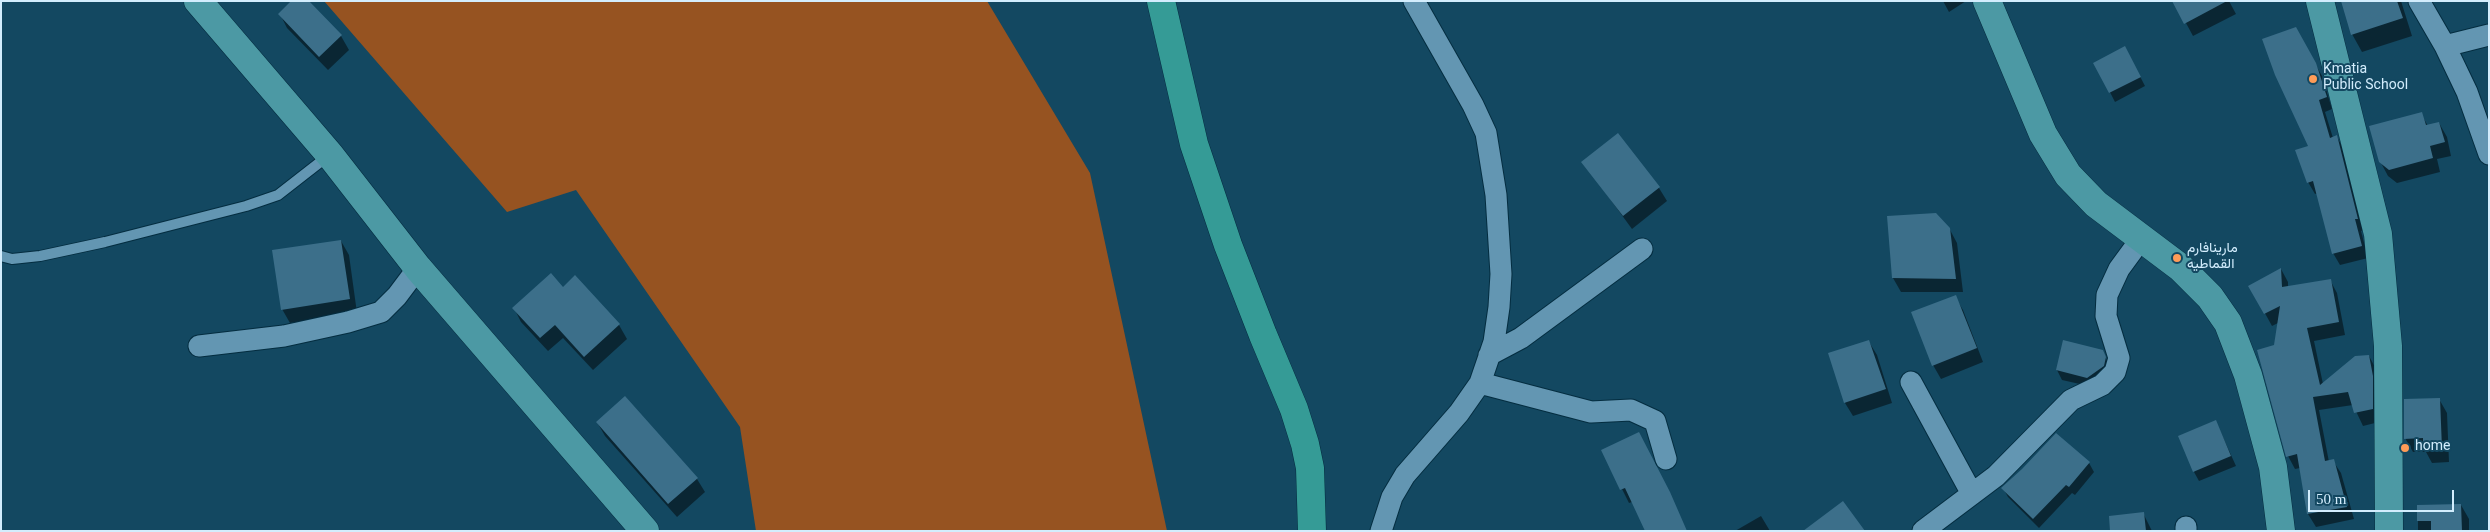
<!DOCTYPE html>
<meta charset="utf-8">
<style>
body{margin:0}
#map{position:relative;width:2490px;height:532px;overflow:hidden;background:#134861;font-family:Georgia,serif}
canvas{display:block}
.frame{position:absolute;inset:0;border:2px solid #d3edfd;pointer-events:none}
.scale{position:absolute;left:2308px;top:490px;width:146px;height:22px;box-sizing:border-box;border:2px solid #d3edfd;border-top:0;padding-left:6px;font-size:15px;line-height:18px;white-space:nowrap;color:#d3edfd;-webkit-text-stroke:4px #134861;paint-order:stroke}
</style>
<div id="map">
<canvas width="2490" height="532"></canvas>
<div class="frame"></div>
<div class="scale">50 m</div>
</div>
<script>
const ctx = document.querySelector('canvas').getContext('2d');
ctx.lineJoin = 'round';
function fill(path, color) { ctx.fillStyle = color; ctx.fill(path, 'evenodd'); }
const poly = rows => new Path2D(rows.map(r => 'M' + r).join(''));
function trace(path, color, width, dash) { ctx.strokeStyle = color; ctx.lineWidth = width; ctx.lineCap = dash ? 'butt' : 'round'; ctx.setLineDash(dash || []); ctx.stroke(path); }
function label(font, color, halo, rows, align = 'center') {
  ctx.font = font + ' Georgia,Vazirmatn,serif'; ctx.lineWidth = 4; ctx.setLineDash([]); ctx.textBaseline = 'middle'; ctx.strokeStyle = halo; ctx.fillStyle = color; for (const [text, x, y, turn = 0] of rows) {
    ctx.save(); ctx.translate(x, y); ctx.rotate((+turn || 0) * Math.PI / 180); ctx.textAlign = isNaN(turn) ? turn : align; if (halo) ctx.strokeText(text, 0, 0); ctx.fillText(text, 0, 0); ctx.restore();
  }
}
fill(poly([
 [324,1,987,1,1090,173,1167,531,756,531,740,427,576,190,507,212]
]), '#965321');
fill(poly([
 [1943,1,1966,1,1949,12],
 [2174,1,2229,1,2236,14,2193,36],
 [2342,1,2401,1,2412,36,2362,52,2352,34],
 [280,14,341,36,349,50,328,70,287,28],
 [2295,28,2322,76,2332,109,2325,112,2333,138,2337,137,2343,148,2364,230,2361,231,2368,258,2340,265,2333,253,2318,193,2315,194,2308,182,2310,146],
 [2130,57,2145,86,2115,102,2095,63],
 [2421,114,2428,126,2439,123,2447,137,2451,156,2437,159,2440,172,2397,183,2388,176,2380,161],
 [1583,162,1659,188,1667,201,1632,229],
 [1949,228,1957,243,1963,292,1901,292,1893,278],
 [341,241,349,255,357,313,290,323,282,309],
 [2281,269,2288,282,2288,287,2330,280,2337,293,2345,335,2314,341,2323,384,2369,356,2376,369,2379,422,2363,426,2353,405,2319,410,2329,462,2333,461,2341,473,2354,519,2316,527,2308,514,2300,468,2295,469,2288,456,2275,346,2278,323,2272,326,2250,286],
 [575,277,619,325,627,339,593,370,563,338,548,351,521,322,514,308,563,288],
 [1955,297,1963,310,1983,362,1941,379,1933,365],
 [1869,342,1877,355,1892,403,1853,416,1845,403],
 [2103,351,2110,368,2093,387,2062,380,2057,370],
 [2439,399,2447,413,2449,462,2432,463,2426,452,2413,452,2405,438],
 [597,422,697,479,705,492,677,517,605,436],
 [2216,422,2236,466,2199,481,2194,472],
 [1647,447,1632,502,1629,503,1603,451],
 [2089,463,2094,472,2075,495,2072,493,2039,528,2008,497,2003,488],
 [2461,505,2469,519,2469,531,2418,531,2418,506],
 [2143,513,2152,531,2112,531],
 [1761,516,1770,531,1735,531]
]), '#0007');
fill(poly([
 [291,1,309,1,342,35,319,57,278,14],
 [2172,1,2227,1,2184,24],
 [2341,1,2397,1,2403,18,2351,35],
 [2296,27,2316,63,2327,97,2319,100,2330,138,2337,135,2358,219,2355,219,2362,246,2332,254,2313,181,2307,183,2295,150,2308,146,2275,75,2262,39],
 [2125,46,2141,77,2109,93,2093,63],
 [2422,112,2426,125,2439,122,2445,142,2430,146,2433,158,2389,170,2379,162,2369,126],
 [1618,133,1660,187,1623,216,1581,162],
 [1936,213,1950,228,1956,279,1892,278,1887,216],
 [341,240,350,299,281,310,272,250],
 [2281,268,2282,287,2331,279,2339,322,2307,328,2320,385,2355,356,2369,355,2373,376,2373,409,2354,413,2348,392,2313,397,2325,461,2334,459,2347,507,2307,514,2297,454,2286,457,2257,350,2274,345,2280,306,2264,314,2248,286],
 [551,273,563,287,575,275,620,324,584,357,555,325,540,338,512,308],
 [1956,295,1977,348,1932,366,1911,312],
 [1869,340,1886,389,1844,403,1828,353],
 [2063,340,2103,350,2106,357,2104,366,2087,378,2056,370],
 [625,396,698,478,668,504,596,422],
 [2440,398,2442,449,2423,449,2423,438,2404,439,2404,399],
 [2216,420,2231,456,2193,472,2178,436],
 [1639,432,1670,492,1687,531,1645,531,1625,488,1620,490,1601,450],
 [2056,433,2090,462,2069,487,2066,485,2033,519,2001,488,2022,469],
 [1843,501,1865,531,1803,531],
 [2461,504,2462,531,2431,531,2431,521,2417,521,2417,505],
 [2144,512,2146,531,2110,531,2109,516]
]), '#3c6f8a');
const lane = poly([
 [1,256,12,259,40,256,105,242,246,206,278,195,328,156]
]);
const street = poly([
 [2419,1,2445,46,2467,92,2489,154],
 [2445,46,2489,35],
 [199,346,284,336,348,322,381,312,397,296,418,268],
 [1489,355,1521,338,1642,249],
 [1911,382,1972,494],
 [1480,383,1591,412,1631,410,1655,421,1666,459],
 [1381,531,1392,497,1405,475,1459,413,1480,383,1494,342,1499,307,1501,274,1496,195,1486,133,1473,105,1414,1],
 [1923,531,1996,476,2071,400,2102,385,2115,372,2119,358,2106,316,2107,295,2119,269,2141,239],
 [2186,531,2186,527]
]);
const secondary = poly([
 [198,1,330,155,418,268,645,531],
 [1987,1,2043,134,2068,175,2096,204,2181,268,2210,297,2228,323,2248,375,2273,467,2281,531],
 [2320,1,2378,234,2388,346,2389,531]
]);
const primary = poly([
 [1161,1,1194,144,1228,245,1263,335,1294,409,1305,444,1310,468,1312,531]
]);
trace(lane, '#042d40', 12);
trace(street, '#042d40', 23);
trace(secondary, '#042d40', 29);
trace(primary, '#042d40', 29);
trace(lane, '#6396b2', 10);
trace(street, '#6396b2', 21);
trace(secondary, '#4c99a4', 28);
trace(primary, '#359b96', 28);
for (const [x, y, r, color] of [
 [2313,79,5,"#fe9c58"],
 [2177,258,5,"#fe9c58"],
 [2405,448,5,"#fe9c58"]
]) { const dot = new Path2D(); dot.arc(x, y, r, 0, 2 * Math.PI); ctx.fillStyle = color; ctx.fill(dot); trace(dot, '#134861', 2); }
label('14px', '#d3edfd', '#134861', [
 ["Kmatia",2323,71],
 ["Public School",2323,87],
 ["مارينافارم",2187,250],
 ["القماطيه",2187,266],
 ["home",2415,448]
], 'left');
</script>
